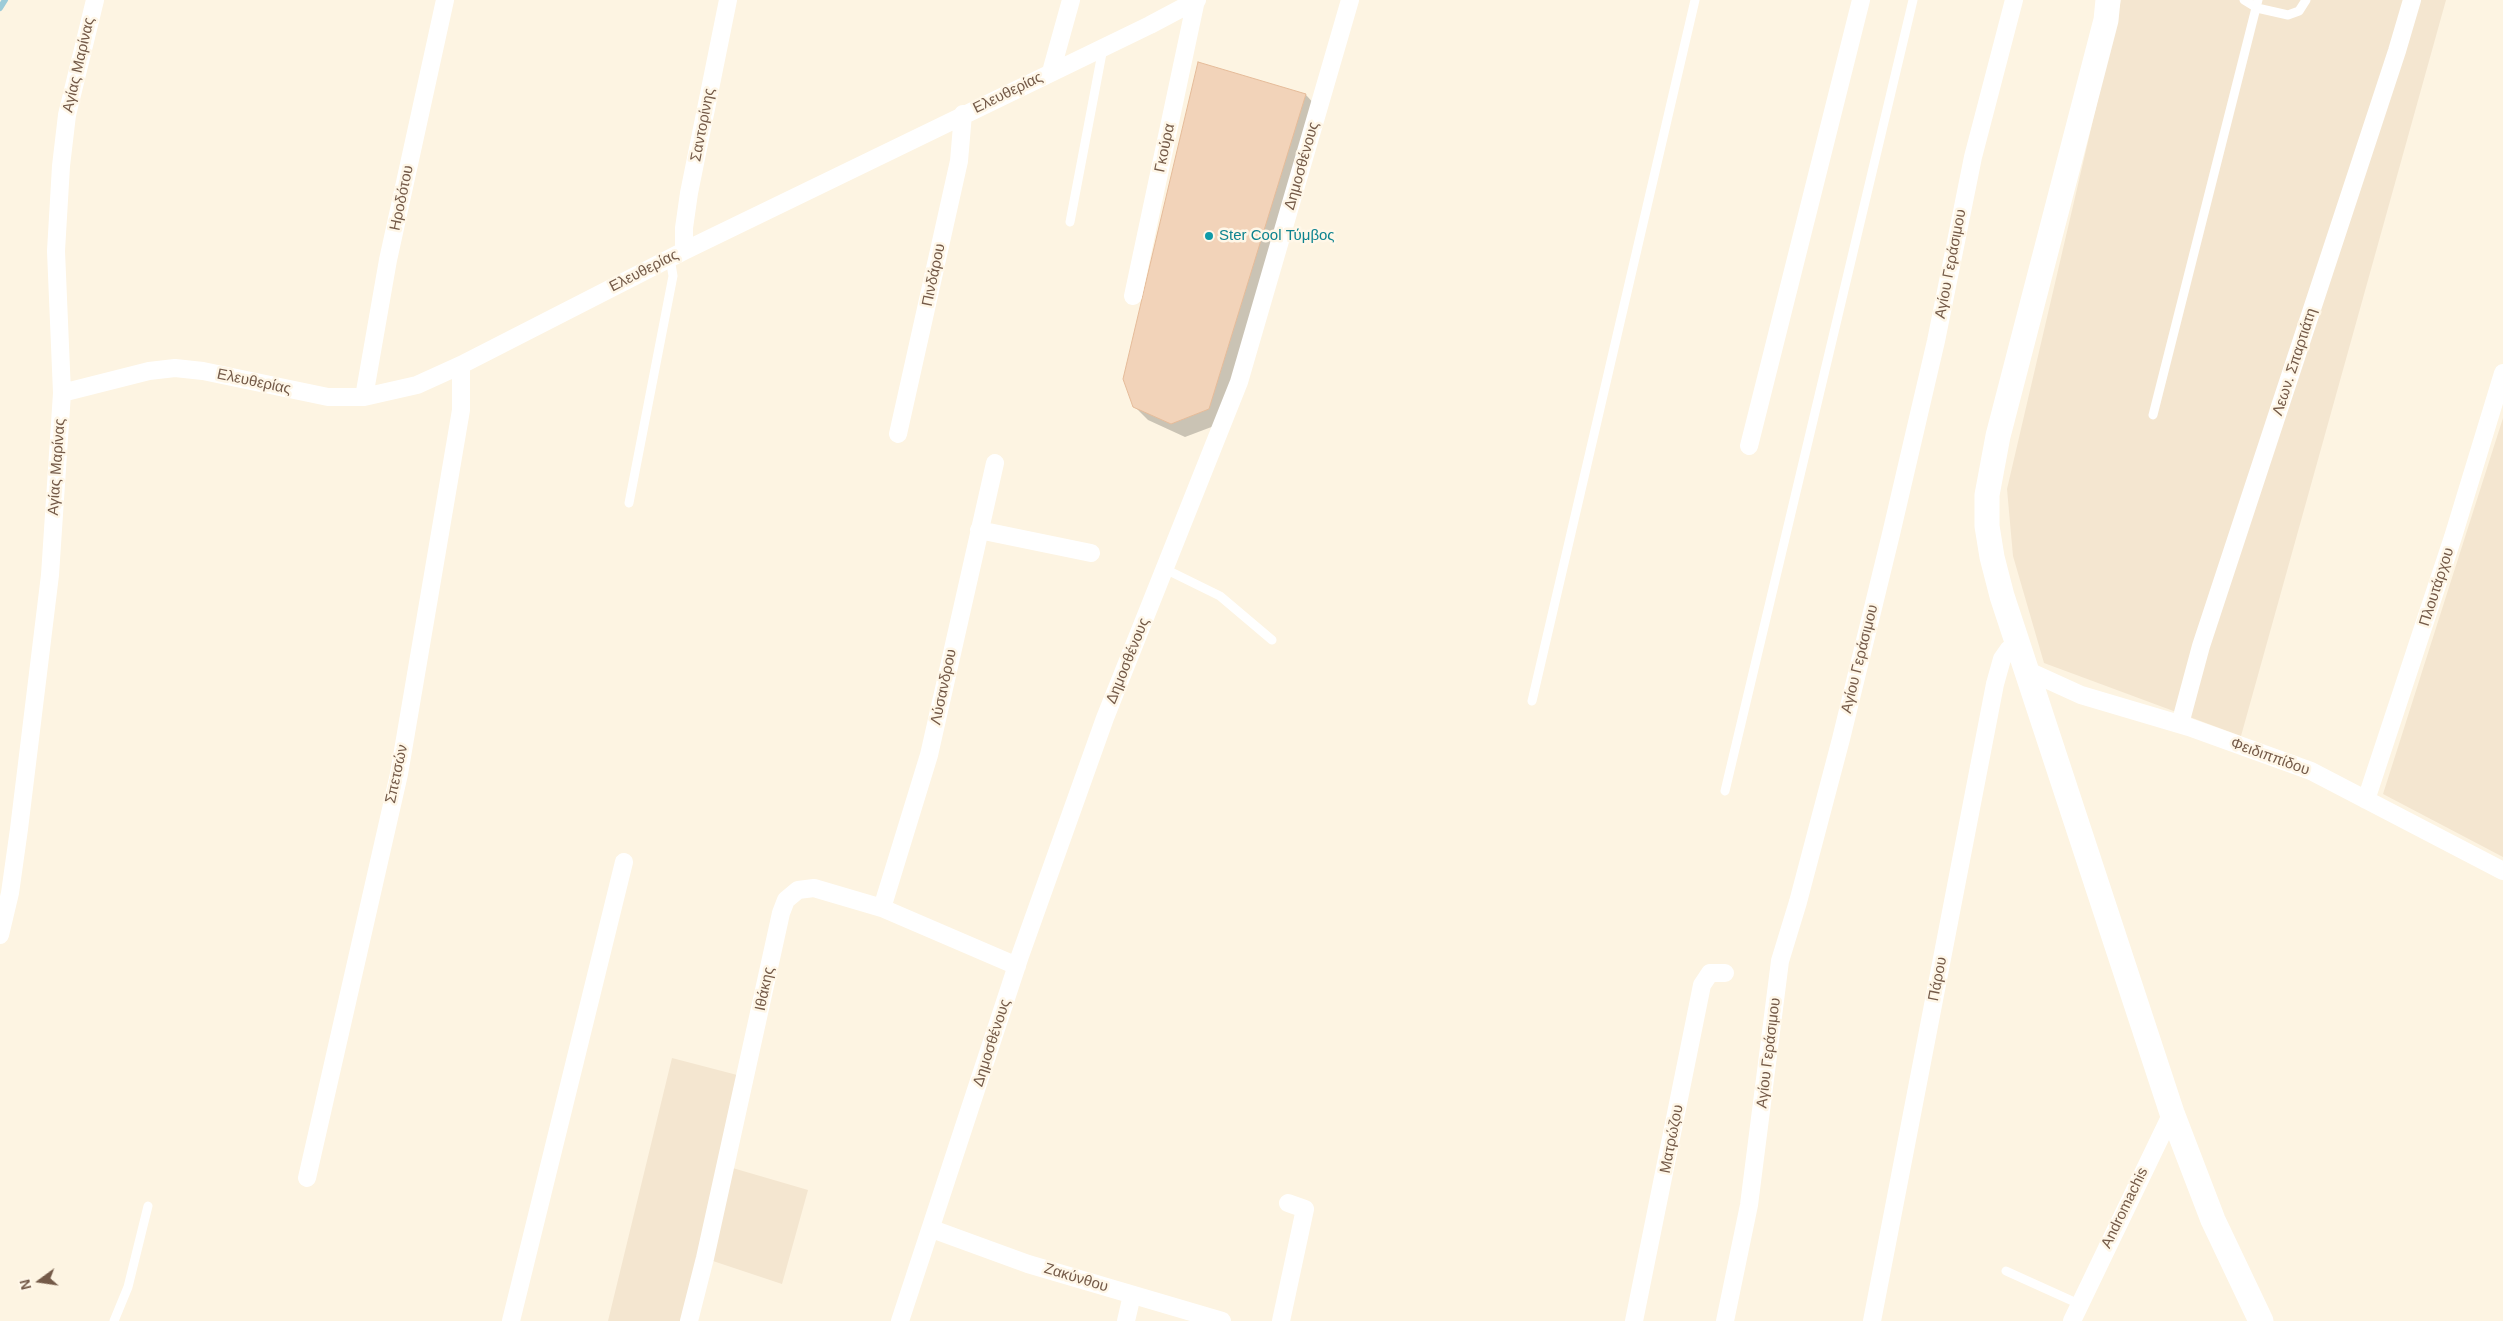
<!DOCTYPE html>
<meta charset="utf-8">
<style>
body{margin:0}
#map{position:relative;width:2503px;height:1321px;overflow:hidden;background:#fdf4e2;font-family:Arial,sans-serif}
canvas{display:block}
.north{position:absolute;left:15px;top:1256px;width:50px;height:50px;-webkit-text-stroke:4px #fff7e8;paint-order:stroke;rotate:256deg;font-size:14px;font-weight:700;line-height:20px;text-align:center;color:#745a48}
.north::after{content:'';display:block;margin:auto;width:18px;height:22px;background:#745a48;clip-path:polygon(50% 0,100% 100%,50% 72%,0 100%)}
</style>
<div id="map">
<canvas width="2503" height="1321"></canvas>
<div class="north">N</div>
</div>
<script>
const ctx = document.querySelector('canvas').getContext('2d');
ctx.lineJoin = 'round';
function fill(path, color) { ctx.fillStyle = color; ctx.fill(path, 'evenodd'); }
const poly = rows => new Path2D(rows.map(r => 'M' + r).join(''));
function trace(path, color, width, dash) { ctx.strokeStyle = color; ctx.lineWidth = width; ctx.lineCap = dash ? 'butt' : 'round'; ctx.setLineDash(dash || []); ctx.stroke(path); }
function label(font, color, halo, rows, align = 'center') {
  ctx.font = font + ' Arial,sans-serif'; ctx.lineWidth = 5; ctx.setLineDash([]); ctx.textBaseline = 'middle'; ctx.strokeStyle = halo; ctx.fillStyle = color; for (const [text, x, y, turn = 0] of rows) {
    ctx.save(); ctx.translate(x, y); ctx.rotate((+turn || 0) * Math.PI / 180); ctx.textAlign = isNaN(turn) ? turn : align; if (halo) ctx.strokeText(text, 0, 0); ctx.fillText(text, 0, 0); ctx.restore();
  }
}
fill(poly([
 [2121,0,2446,0,2241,736,2044,663,2013,556,2007,489],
 [2503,418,2503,857,2383,794],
 [672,1058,741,1076,719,1164,808,1190,782,1284,701,1257,686,1321,608,1321]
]), '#f4e6d0');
fill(poly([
 [1306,95,1319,109,1222,423,1185,437,1148,420,1134,406]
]), '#0003');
trace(poly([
 [0,8,5,0]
]), '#9ccbd8', 6);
const building = poly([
 [1198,62,1306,94,1209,409,1171,424,1133,407,1123,379,1198,62]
]);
fill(building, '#f2d3b9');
trace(building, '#e5bb99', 1);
trace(poly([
 [2244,0,2257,8,2288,15,2299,11,2306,0],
 [1070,222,1103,48],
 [2153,415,2258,0],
 [629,503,673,276,670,258],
 [1165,569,1220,596,1272,640],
 [1532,701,1695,0],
 [1725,791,1913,0],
 [2006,1271,2079,1304],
 [114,1321,128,1287,148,1206]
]), '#fff', 9);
trace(poly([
 [1051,72,1071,0],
 [684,251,684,228,689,193,728,0],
 [1133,296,1196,0],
 [62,393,149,371,175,368,203,371,328,397,364,397,417,385,461,365,684,251,1150,25,1197,0],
 [364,397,388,260,445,0],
 [898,434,959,161,963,114],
 [1749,446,1861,0],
 [979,530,1091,553],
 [2026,670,2081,695,2189,727,2311,771,2503,871],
 [2180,724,2201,646,2397,51,2412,0],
 [2366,800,2453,537,2503,373],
 [882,908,929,755,995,463],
 [0,935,10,893,19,829,50,575,62,393,56,251,61,166,67,115,95,0],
 [307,1178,399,774,461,410,461,365],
 [932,1229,1028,1264,1222,1321],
 [511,1321,624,862],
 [689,1321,705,1258,781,913,786,900,798,890,814,888,882,908,1017,966],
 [900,1321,1020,956,1105,718,1239,382,1350,0],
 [1126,1321,1132,1295],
 [1281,1321,1305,1209,1288,1203],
 [1634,1321,1702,985,1710,973,1725,973],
 [1725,1321,1749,1205,1780,961,1798,902,1841,739,1891,534,1936,341,1973,157,2014,0],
 [1872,1321,1995,684,2002,659,2009,649,2018,644],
 [2072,1321,2172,1113]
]), '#fff', 18);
trace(poly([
 [2108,0,2106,20,1998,436,1987,495,1987,526,1992,557,2002,596,2172,1113,2213,1220,2261,1321]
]), '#fff', 25);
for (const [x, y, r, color] of [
 [1209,236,5,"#0f9aa8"]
]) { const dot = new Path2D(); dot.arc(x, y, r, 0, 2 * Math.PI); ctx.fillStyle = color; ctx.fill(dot); trace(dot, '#fff7e8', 2); }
label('15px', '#745a48', '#fff7e8', [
 ["Αγίας Μαρίνας",79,65,-77],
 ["Ελευθερίας",1008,93,-26],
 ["Σαντορίνης",703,125,-79],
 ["Γκούρα",1165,148,-78],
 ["Δημοσθένους",1302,166,-74],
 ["Ηροδότου",402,198,-78],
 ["Αγίου Γεράσιμου",1951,264,-79],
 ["Ελευθερίας",644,271,-27],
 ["Πινδάρου",934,275,-78],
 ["Λεων. Σπαρτιάτη",2295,362,-72],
 ["Ελευθερίας",254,382,12],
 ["Αγίας Μαρίνας",57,467,-86],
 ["Πλουτάρχου",2437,587,-72],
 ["Αγίου Γεράσιμου",1860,659,-76],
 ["Δημοσθένους",1128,661,-68],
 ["Λύσανδρου",944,687,-78],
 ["Φειδιππίδου",2270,757,20],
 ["Σπετσών",397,774,-78],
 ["Πάρου",1938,979,-79],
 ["Ιθάκης",765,989,-78],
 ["Δημοσθένους",992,1043,-72],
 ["Αγίου Γεράσιμου",1769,1053,-83],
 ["Ματρώζου",1672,1139,-79],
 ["Andromachis",2125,1208,-64],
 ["Ζακύνθου",1076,1278,17]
]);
label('15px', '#0d838f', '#fff7e8', [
 ["Ster Cool Τύμβος",1219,236]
], 'left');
</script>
